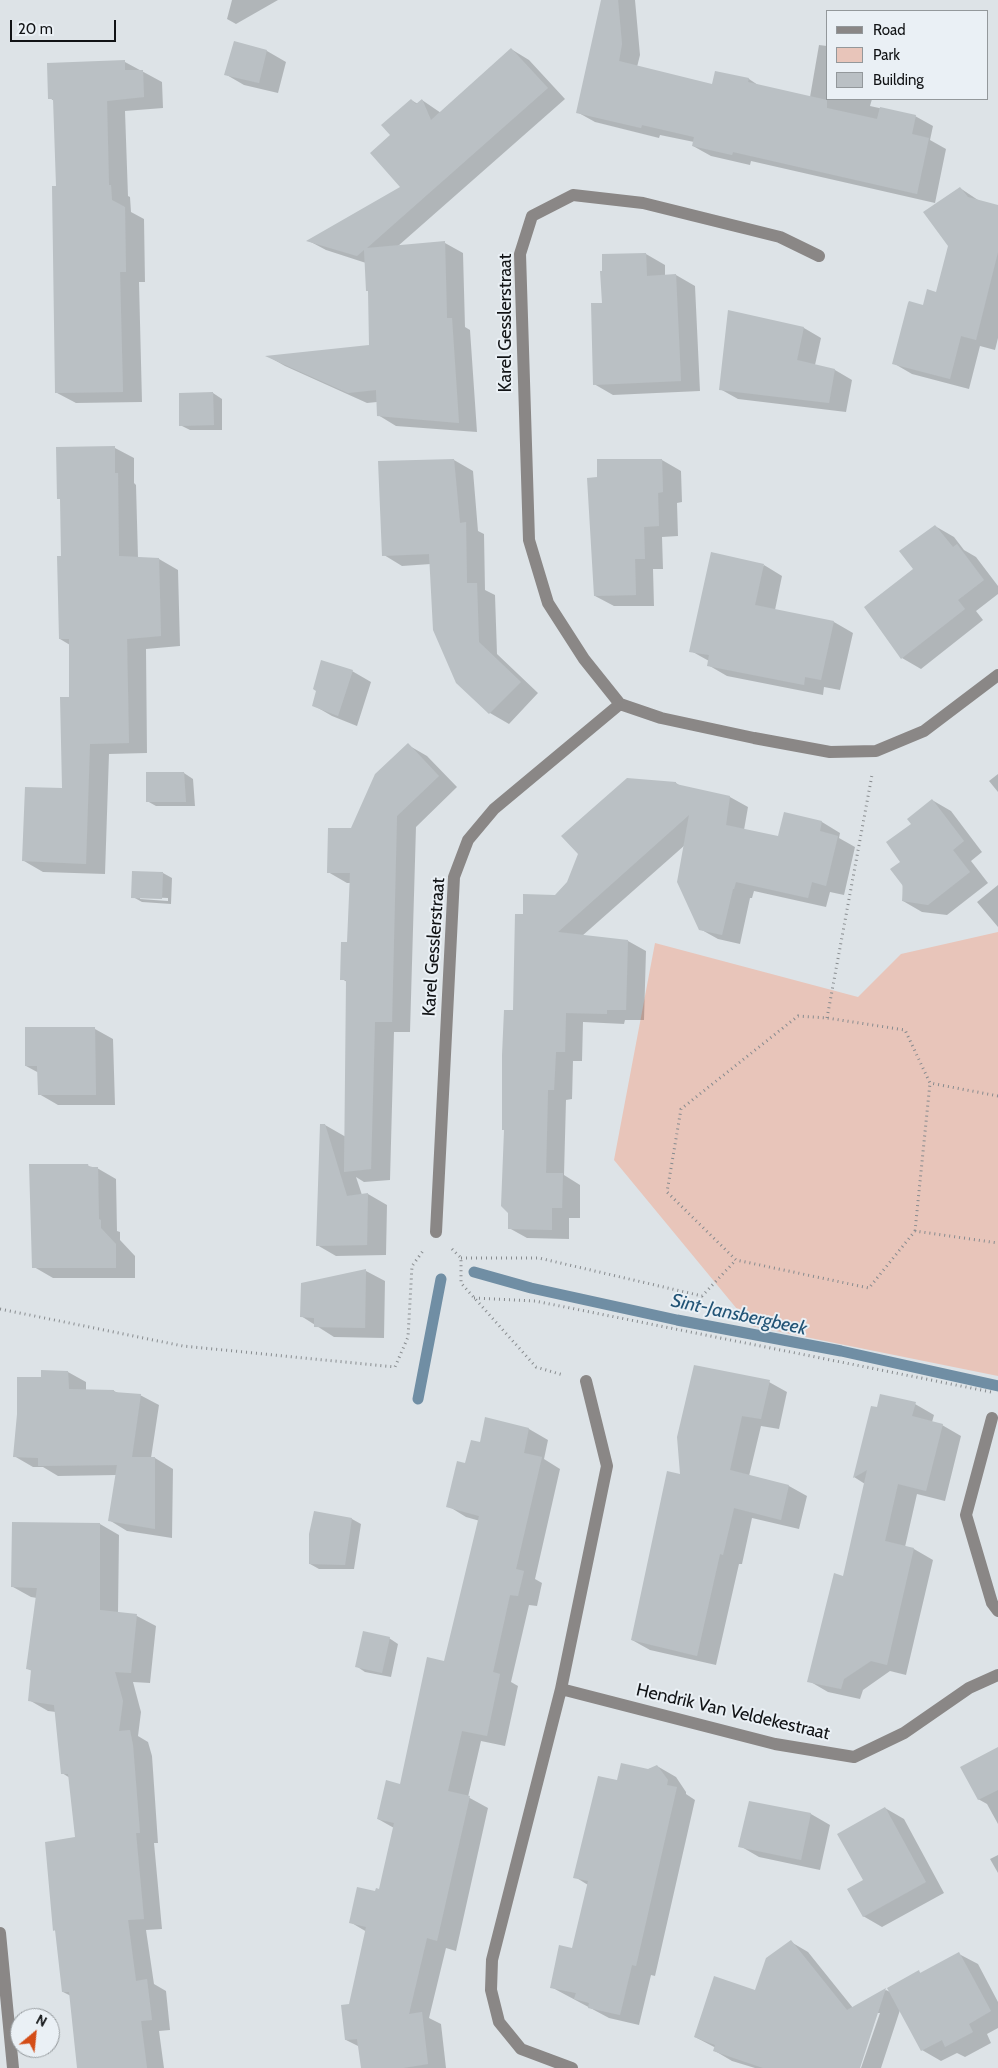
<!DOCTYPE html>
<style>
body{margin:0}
#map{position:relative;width:998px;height:2068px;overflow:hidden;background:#dde3e7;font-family:Cabin,sans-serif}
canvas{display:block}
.legend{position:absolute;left:826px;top:10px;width:162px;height:90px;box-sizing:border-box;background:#eaf0f5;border:1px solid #93989b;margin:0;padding:6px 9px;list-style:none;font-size:15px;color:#111315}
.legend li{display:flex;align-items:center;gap:10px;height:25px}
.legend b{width:25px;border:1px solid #93989b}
.north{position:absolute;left:10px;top:2008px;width:50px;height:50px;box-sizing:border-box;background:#eaf0f5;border:1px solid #93989b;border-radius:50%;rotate:28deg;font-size:14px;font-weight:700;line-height:20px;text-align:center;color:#111315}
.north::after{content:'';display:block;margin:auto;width:18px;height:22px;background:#d44d17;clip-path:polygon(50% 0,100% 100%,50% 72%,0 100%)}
.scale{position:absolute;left:10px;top:20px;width:106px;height:22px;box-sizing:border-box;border:2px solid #111315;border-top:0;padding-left:6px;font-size:15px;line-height:18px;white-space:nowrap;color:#111315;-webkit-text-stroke:4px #eaf0f5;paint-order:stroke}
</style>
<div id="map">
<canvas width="998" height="2068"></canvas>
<ul class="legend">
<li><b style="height:6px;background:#8a8786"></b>Road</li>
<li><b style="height:14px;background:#e8c5ba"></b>Park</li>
<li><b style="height:14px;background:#bac0c4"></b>Building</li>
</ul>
<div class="north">N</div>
<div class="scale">20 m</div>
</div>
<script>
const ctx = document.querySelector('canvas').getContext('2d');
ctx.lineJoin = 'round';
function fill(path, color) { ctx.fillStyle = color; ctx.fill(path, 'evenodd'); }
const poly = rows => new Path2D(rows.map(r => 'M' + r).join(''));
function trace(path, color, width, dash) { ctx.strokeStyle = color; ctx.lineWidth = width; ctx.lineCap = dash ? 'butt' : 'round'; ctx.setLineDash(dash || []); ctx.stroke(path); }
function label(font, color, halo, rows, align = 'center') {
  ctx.font = font + ' Cabin,sans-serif'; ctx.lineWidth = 4; ctx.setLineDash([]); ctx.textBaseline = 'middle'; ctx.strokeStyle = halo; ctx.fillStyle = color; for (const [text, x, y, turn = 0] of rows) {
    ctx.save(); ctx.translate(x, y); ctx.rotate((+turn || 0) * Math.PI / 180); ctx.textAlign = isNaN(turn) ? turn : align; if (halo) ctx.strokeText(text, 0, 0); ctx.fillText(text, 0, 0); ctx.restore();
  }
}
fill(poly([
 [998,932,998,1376,751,1326,614,1160,655,943,858,997,901,954]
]), '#e8c5ba');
fill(poly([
 [232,0,278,0,236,24,227,19],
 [602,0,635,0,640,55,637,67,713,85,716,72,749,79,761,87,810,97,819,45,827,46,827,99,872,99,870,106,915,116,933,126,930,140,946,149,935,203,751,161,750,165,711,156,693,146,694,142,660,135,659,138,595,122,577,112],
 [235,42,267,51,286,62,278,93,244,85,225,74],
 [511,49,529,60,565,99,398,246,445,243,463,253,465,327,470,330,477,432,396,426,378,415,377,402,367,403,285,366,269,357,371,346,370,292,366,263,326,250,309,241,402,187,391,135,411,100,418,104,422,100,441,113],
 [125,62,162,82,163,108,125,111,128,196,130,197,131,212,144,219,145,282,139,282,142,402,76,403,57,393,58,187,54,101,50,98],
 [960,188,981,202,998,206,998,338,995,350,980,346,969,389,912,374,893,363,923,307,937,293,949,246],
 [646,254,665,265,665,276,676,275,695,286,700,391,613,395,594,384,603,304],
 [729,312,804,328,821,338,815,365,835,370,852,380,846,412,738,399,720,389],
 [213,393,222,399,222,430,190,430,180,425],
 [115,448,134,458,134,483,136,485,138,558,159,559,178,570,180,646,146,649,147,753,109,754,105,874,43,872,24,861,63,790,70,698,70,645,60,639,62,558],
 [454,460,473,471,478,531,484,534,485,590,495,595,497,654,538,693,509,724,490,713,457,682,431,564,402,566,384,555],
 [598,460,662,460,681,471,682,502,677,503,678,536,662,537,663,569,653,569,654,606,614,606,595,596],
 [935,526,954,537,964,550,976,557,998,586,998,594,976,611,983,620,921,669,902,658,915,569],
 [764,565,782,576,775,610,834,622,853,633,840,690,824,687,823,695,727,676,708,665,709,661,691,651],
 [352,671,371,682,357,726,332,716,313,705],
 [408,745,427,756,457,787,416,827,410,1032,394,1032,390,1180,364,1182,356,1177,362,1195,368,1194,387,1205,386,1255,336,1256,317,1245,325,1125,346,1137,347,982,342,979,349,943,351,883,347,883,328,872,351,829],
 [184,773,193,779,195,806,156,806,147,801],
 [998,774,998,792,989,781],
 [676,783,682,787,730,797,748,807,744,830,779,837,785,813,822,822,840,833,839,838,855,847,844,895,830,892,826,907,754,891,752,898,750,898,740,944,718,939,700,929,685,845,582,936,628,941,646,951,644,1020,625,1020,624,1024,583,1022,582,1061,573,1061,572,1099,566,1100,564,1175,580,1185,580,1218,569,1218,569,1239,527,1238,509,1228,505,1131,503,1129,524,915,555,896],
 [932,800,951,811,982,852,971,861,988,883,947,915,922,912,903,901,902,862,912,824],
 [163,873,172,878,171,904,142,902,133,897],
 [140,897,168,898,168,901,140,899],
 [998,885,998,927,977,902],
 [95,1029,113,1039,115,1105,58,1105,39,1094,39,1073,26,1066],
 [88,1166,97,1168,116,1179,117,1231,120,1232,120,1240,135,1256,135,1278,53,1278,34,1267],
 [366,1271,385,1281,384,1338,334,1337,301,1316,302,1284],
 [68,1372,86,1382,86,1390,114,1391,118,1393,140,1395,159,1405,151,1458,155,1458,173,1469,172,1538,127,1531,109,1520,117,1475,58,1476,43,1467,33,1467,14,1456,43,1378],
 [769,1382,787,1392,779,1429,761,1426,749,1476,789,1486,807,1496,799,1529,752,1518,742,1564,739,1564,716,1665,650,1650,632,1640,681,1475],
 [915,1404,934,1415,932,1422,942,1425,961,1436,945,1501,917,1494,905,1547,914,1549,933,1560,906,1675,890,1671,863,1690,860,1699,828,1692,809,1681,844,1578,865,1484,854,1477,872,1408],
 [486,1419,529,1429,548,1440,544,1459,560,1469,535,1579,542,1583,537,1606,529,1605,511,1682,518,1686,505,1746,481,1741,468,1797,488,1808,456,1951,446,1948,429,2018,441,2024,446,2068,362,2068,360,2047,346,2040,350,2005,367,1932,350,1922,376,1892,380,1891,394,1828,378,1819,401,1785,445,1663,480,1521,466,1517,448,1506,466,1465,481,1444],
 [315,1513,352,1519,361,1524,354,1569,319,1569,310,1564],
 [13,1524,100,1524,119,1535,118,1613,137,1616,156,1626,150,1683,133,1682,141,1712,138,1736,148,1742,152,1756,158,1843,154,1843,162,1929,146,1930,154,1984,166,1991,170,2030,159,2031,164,2068,78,2068,71,1996,63,1992,56,1931,54,1930,76,1838,70,1778,62,1773,56,1712,48,1711,29,1700,32,1671,28,1669,37,1598,31,1597,13,1587],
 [389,1638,398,1644,391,1677,365,1672,356,1666],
 [998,1748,998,1824,987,1804,978,1799],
 [657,1766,676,1777,686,1792,686,1794,695,1800,655,1976,651,1975,639,2025,609,2018,551,1987,573,1949,588,1885,575,1877,617,1781],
 [750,1802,811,1814,830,1825,820,1870,759,1857,740,1846],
 [885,1808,904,1819,944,1893,882,1927,863,1916,864,1881],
 [998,1855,998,1873,990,1859],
 [791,1942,808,1952,853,2008,886,1990,890,1992,919,1972,922,1974,959,1954,978,1964,998,2002,998,2028,987,2034,991,2043,965,2057,957,2053,941,2061,922,2050,900,2010,881,2068,861,2068,880,2013,877,2013,859,2068,755,2068,732,2061,715,2051,716,2048,695,2037,756,1991]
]), '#0003');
trace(poly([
 [474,1272,531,1288,677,1320,841,1351,998,1386],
 [418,1399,441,1279]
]), '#708ea4', 11);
fill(poly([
 [601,0,618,0,622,44,619,61,712,84,715,71,749,78,748,82,827,100,827,108,877,119,880,107,916,115,912,134,929,138,917,194,733,152,732,155,692,146,694,137,642,125,641,128,576,113],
 [234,41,267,50,259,83,224,75],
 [511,48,548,88,367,248,445,241,447,318,452,318,459,423,377,416,376,390,348,393,265,356,369,345,368,291,366,291,364,250,357,256,306,241,400,187,370,153,390,135,381,125,411,99,416,104,422,99,431,120],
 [125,60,125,70,143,70,144,97,107,101,109,185,111,185,112,200,125,207,126,272,120,272,123,392,55,393,52,186,56,186,53,99,48,99,47,63],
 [960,187,968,197,998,205,998,252,976,340,961,336,950,379,892,364,908,303,909,301,923,305,927,289,936,292,948,246,923,212],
 [646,253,647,276,676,274,681,381,593,385,591,303,602,303,600,271,602,271,602,254],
 [728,310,804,327,797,360,835,369,829,403,719,390],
 [213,392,214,425,179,426,179,393],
 [115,446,115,473,118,473,119,556,159,558,161,636,127,639,129,743,90,744,86,864,22,861,25,787,62,788,60,697,69,697,69,639,59,639,57,556,61,556,60,499,57,499,56,447],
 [454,459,460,523,466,522,467,583,477,583,479,642,521,682,489,714,456,683,433,630,429,554,382,556,378,461],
 [597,459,662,459,663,492,658,493,659,526,644,527,645,559,635,559,636,595,594,596,587,478,597,477],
 [935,525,953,547,957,544,984,580,958,600,965,609,901,659,864,607,913,569,899,551],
 [711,552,764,564,755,605,834,621,821,680,805,677,804,685,707,666,709,655,689,652],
 [321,660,353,670,338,716,312,706,316,691,313,689],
 [408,743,439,776,397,816,392,1022,375,1022,371,1169,344,1172,346,980,340,980,341,942,347,942,350,873,327,873,328,828,351,828,375,774],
 [146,772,184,772,186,802,146,802],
 [627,778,676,782,676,784,730,796,726,825,778,836,784,812,822,821,820,831,838,836,826,886,812,882,808,898,736,882,734,889,733,889,722,935,699,930,677,882,689,815,558,932,628,940,626,1010,607,1010,607,1014,566,1013,565,1052,556,1052,554,1090,548,1090,546,1173,563,1173,562,1208,552,1208,552,1230,508,1229,508,1213,501,1206,504,1130,502,1130,502,1055,504,1010,513,1010,515,914,523,914,523,894,555,895,567,882,578,854,561,836],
 [932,799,964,841,953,850,970,872,928,905,902,901,903,886,890,869,900,862,886,842,911,824,907,819],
 [132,871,163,872,162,899,131,898],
 [25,1027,95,1027,96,1095,38,1095,37,1066,25,1066],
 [320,1124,325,1124,347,1196,368,1193,367,1245,316,1246],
 [29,1164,88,1164,89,1167,98,1167,99,1219,101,1220,101,1228,116,1244,116,1268,32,1268],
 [366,1269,365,1328,314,1327,314,1318,300,1317,301,1283],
 [694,1365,770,1380,761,1419,742,1416,730,1470,789,1485,781,1520,734,1508,723,1555,720,1554,697,1656,631,1640,667,1471,680,1474,677,1437],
 [41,1370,68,1371,69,1389,114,1390,114,1392,141,1394,132,1457,155,1457,155,1529,108,1521,117,1465,38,1466,38,1458,13,1457,17,1414,17,1377,41,1377],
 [880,1394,916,1402,912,1416,943,1424,926,1491,898,1484,885,1541,914,1548,887,1665,871,1661,844,1679,841,1689,807,1682,834,1573,843,1576,867,1470,853,1478,871,1406,877,1407],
 [485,1417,529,1428,524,1453,542,1457,516,1569,524,1571,518,1596,510,1595,493,1672,500,1674,487,1736,462,1731,448,1791,470,1796,437,1941,427,1938,409,2014,422,2012,428,2064,403,2068,361,2068,357,2039,345,2040,341,2005,349,2004,366,1927,349,1923,357,1887,375,1891,376,1888,379,1889,394,1823,377,1819,386,1780,400,1784,427,1657,444,1661,479,1516,446,1507,457,1461,465,1463,471,1440,480,1442],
 [314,1511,352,1518,345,1565,309,1564,309,1534],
 [12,1522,100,1523,100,1610,137,1614,131,1673,115,1672,123,1701,119,1731,130,1730,133,1745,140,1833,136,1833,144,1919,128,1920,136,1981,147,1979,152,2020,141,2021,147,2068,77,2068,69,1992,62,1992,55,1930,53,1931,45,1842,75,1837,68,1774,61,1774,54,1705,28,1701,31,1670,26,1669,37,1588,11,1587],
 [363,1631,390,1637,382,1673,355,1667],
 [998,1747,998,1790,978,1800,960,1767],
 [621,1763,648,1769,657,1765,668,1780,667,1785,677,1787,636,1966,632,1965,620,2015,588,2008,589,2003,574,1999,576,1993,550,1988,559,1945,572,1948,588,1881,573,1878,598,1776,617,1780],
 [749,1801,811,1813,801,1860,738,1847],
 [885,1807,926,1882,863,1917,847,1889,863,1880,837,1834],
 [791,1940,847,2010,886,1988,860,2068,763,2068,713,2051,715,2045,694,2037,714,1976,755,1990,766,1958],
 [959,1952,991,2011,969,2024,973,2032,945,2047,942,2040,921,2051,887,1988,919,1970,920,1973]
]), '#bac0c4');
trace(poly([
 [827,1018,872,775],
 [998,1096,930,1083,905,1030,827,1018,798,1016,681,1109,667,1192,736,1260,869,1288,915,1231,998,1243],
 [915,1231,930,1083],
 [452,1249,461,1258,461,1283,536,1367,563,1375],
 [461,1258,539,1258,702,1296,736,1260],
 [474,1298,535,1301,991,1392],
 [0,1309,183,1346,395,1367,408,1337,412,1266,423,1251]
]), '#878b8e', 3, [1, 4]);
trace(poly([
 [819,256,780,237,643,203,573,195,532,216,520,254,529,540,548,603,584,659,620,704,661,718,754,738,830,752,876,751,924,731,998,675],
 [436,1232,454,877,468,840,494,809,620,704],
 [992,1418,966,1515,992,1603,998,1611],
 [561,1689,775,1744,854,1757,904,1733,969,1688,998,1675],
 [0,1933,13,2068],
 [572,2068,521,2049,499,2022,491,1990,492,1960,561,1689,607,1466,586,1381]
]), '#8a8786', 12);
label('18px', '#111315', '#eaf0f5', [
 ["Karel Gesslerstraat",506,323,-90],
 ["Karel Gesslerstraat",434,947,-86],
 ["Hendrik Van Veldekestraat",733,1712,13]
]);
label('italic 19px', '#225476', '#eaf0f5', [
 ["Sint-Jansbergbeek",739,1315,12]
]);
</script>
